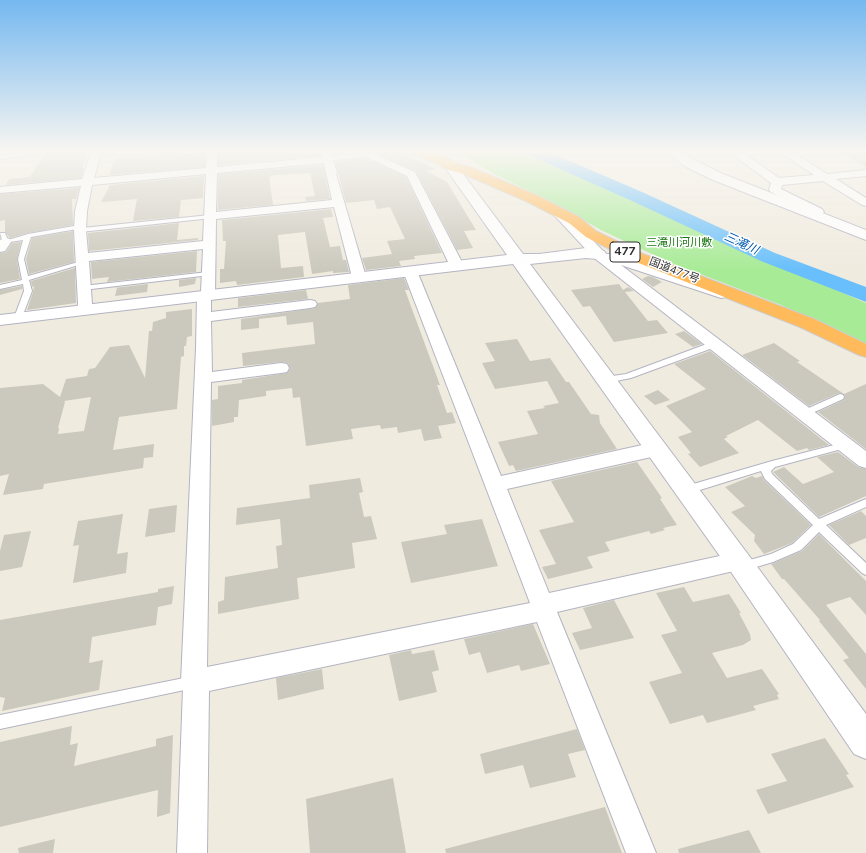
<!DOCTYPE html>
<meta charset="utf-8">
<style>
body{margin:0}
canvas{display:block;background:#f0ebdf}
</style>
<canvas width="866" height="853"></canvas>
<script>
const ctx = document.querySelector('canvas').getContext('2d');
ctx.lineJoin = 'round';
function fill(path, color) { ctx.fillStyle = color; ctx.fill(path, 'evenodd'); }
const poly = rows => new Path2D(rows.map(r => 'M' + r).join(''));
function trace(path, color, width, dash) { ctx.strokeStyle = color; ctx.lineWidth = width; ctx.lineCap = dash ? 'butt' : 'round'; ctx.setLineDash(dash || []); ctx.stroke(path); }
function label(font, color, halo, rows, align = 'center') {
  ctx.font = font + ' "Nunito Sans","Noto Sans JP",sans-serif'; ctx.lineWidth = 3; ctx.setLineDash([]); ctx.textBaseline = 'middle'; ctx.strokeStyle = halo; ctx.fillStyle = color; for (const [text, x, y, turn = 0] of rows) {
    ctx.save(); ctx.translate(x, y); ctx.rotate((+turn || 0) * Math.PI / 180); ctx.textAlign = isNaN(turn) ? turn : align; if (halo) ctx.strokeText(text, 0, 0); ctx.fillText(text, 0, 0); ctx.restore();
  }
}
fill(poly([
 [464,150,515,150,657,210,866,303,866,344,781,305,669,262,601,230,546,199,494,174,459,153]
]), '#a8eb97');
fill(poly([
 [522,150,544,150,642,192,775,253,866,287,866,302,761,261,630,200,524,153,522,150]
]), '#69bffb');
fill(poly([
 [47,150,88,150,82,168,84,168,81,178,6,185,9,179,30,177],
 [177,150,183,150,182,154,205,152,205,167,109,175,113,164,116,159,159,156,160,152],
 [218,150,318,150,320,156,218,165],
 [331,150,395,150,435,169,426,171,447,182,476,230,464,231,473,248,457,250,416,171,371,151,332,155],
 [836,150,866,150,866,167],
 [365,158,406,177,442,253,414,256,415,259,399,261,401,266,366,270,362,258,392,254,387,241,405,239,390,207,377,209,374,200,346,203,335,162],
 [323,165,330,199,306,201,305,197,315,196,310,173,274,175,269,177,273,205,218,210,218,174],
 [204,176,203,198,181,200,179,217,133,221,137,199,101,202,110,185],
 [79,188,76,199,72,199,73,225,28,233,10,238,5,232,5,220,0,221,0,194],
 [331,209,333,217,323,218,330,247,340,246,343,260,346,260,349,272,333,273,333,271,312,274,305,232,278,235,281,268,303,266,304,277,237,285,236,281,220,283,220,269,224,269,226,241,223,241,222,220],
 [179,223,177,240,198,238,198,240,89,251,88,233],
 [73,231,74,262,29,274,26,259,32,238],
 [21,242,17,259,20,279,0,283,0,253,6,252,12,243],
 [197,251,196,272,107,282,109,277,92,279,91,262],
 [75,268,76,303,27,310,33,292,34,286,32,287,31,281],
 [648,276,653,277,662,282,653,287,642,279],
 [196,278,195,284,179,287,179,280],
 [404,278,409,290,405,290,440,385,437,385,447,413,452,412,456,423,438,426,442,438,424,441,421,429,398,433,397,427,381,429,380,425,351,429,353,439,306,446,300,397,293,398,292,388,266,391,266,396,239,400,238,417,234,417,234,422,212,426,212,400,218,399,218,386,242,383,242,380,287,373,290,369,288,363,281,362,243,366,242,353,315,344,313,322,287,325,286,316,259,319,259,328,241,330,241,319,315,308,318,303,350,299,348,285],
 [148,284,147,292,115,296,117,288,114,288],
 [619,284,623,290,628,287,634,291,625,292,648,321,657,320,668,333,614,342,590,306,583,307,571,290],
 [22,286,22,289,0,295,0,290],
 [306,290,308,299,238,307,238,298],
 [192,309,192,336,187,337,186,346,184,346,184,356,181,357,177,409,119,417,113,450,154,444,153,457,144,458,143,468,44,484,43,489,3,495,9,474,0,476,0,388,43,384,60,397,66,379,87,376,89,369,95,368,110,347,129,345,145,378,149,331,152,331,153,322,166,318,166,312],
 [91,397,84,431,58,434,59,428,58,428,65,402,64,401],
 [684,331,702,344,693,347,675,334],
 [517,339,530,361,550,358,566,382,569,382,591,414,599,415,600,423,617,449,516,471,513,465,509,466,498,442,538,434,527,411,545,408,543,406,559,403,547,381,495,389,482,363,495,361,485,343],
 [774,343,800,361,797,362,844,394,866,384,866,449,818,412,844,400,845,396,843,394,839,393,809,406,742,355],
 [710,351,829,445,809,450,807,448,797,451,758,420,726,436,728,437,724,439,739,453,700,467,688,454,691,453,678,437,692,432,666,406,706,389,674,364],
 [658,390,670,400,655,405,644,396],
 [838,452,858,467,866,469,866,496,819,517,773,472,784,467,803,484,834,472,817,457],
 [637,462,662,498,660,499,677,525,663,528,665,530,651,534,649,531,605,542,610,551,587,557,593,568,548,579,542,567,556,564,539,530,574,522,551,481],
 [752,476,756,478,762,476,764,480,811,525,792,543,764,554,754,541,755,535,731,512,745,506,725,487],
 [360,478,363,492,359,493,364,517,371,516,377,539,352,543,355,568,297,578,299,599,218,614,218,602,224,600,225,577,278,568,276,546,282,545,280,519,236,525,237,508,310,498,309,485],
 [177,505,175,532,145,537,149,509],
 [861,511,866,516,866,538,849,545,829,525],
 [123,514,117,554,128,552,126,573,73,583,79,545,73,546,78,521],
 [482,519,498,566,411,583,401,542,447,534,444,525],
 [31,531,22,567,0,571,0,551,4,535],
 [819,534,866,581,866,615,850,597,826,605,866,654,866,689,843,660,849,658,819,621,820,620,784,579,782,579,771,564,802,551],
 [174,586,172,604,158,607,156,625,92,637,89,663,103,660,99,690,2,711,5,698,0,697,0,620,158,592,158,589],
 [684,587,693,602,729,594,741,613,739,613,750,634,751,640,743,645,712,653,727,678,762,669,779,694,777,695,779,699,753,706,756,710,707,723,703,715,670,724,649,682,682,673,661,635,677,631,656,593],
 [614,600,634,638,580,650,572,633,592,628,583,608],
 [533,624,550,664,521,671,519,665,487,673,480,652,469,655,464,639],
 [411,650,412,654,434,650,439,670,432,672,437,692,399,701,389,655],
 [322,669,324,689,278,700,276,678],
 [72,726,70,745,78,743,74,766,156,746,156,739,173,735,170,813,157,817,158,790,0,827,0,742],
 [577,729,585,750,568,754,576,777,530,788,523,765,485,774,480,754],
 [825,738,849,774,846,775,854,787,768,814,756,790,787,781,771,754],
 [393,778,406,853,310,853,306,799],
 [605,807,622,853,446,853,445,849],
 [749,830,761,853,679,853,678,849],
 [55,839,53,853,19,853,18,848]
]), '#cbc9bd');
const lane = poly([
 [40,151,42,152,42,154,0,159,0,155,40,151],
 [370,153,372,154,372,156,326,161,323,159,326,157,370,153],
 [210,215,212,216,212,218,80,232,78,231,77,229,31,237,24,259,28,276,82,261,85,263,29,280,32,291,21,320,15,320,14,318,24,291,23,284,0,289,0,285,22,280,18,259,23,240,3,243,0,233,5,233,8,240,28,234,80,225,82,226,82,228,210,215],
 [208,272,210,273,210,275,83,290,79,288,83,286,208,272],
 [712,342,718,342,719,344,718,346,631,378,606,383,602,380,606,377,626,374,712,342],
 [840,394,843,395,844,397,843,399,808,415,805,416,801,413,802,411,840,394],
 [846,442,851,445,849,447,775,467,771,471,772,474,819,519,866,499,866,507,826,525,866,563,866,575,862,573,819,532,801,550,773,562,743,571,739,569,738,566,739,563,771,554,793,544,813,525,765,479,761,471,687,494,683,493,682,490,683,487,772,461,846,442],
 [194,676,198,678,200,682,198,686,194,688,0,729,0,715,194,676]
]);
const street = poly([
 [92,150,102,150,94,178,206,168,207,150,217,150,217,167,322,157,319,150,329,150,337,172,336,174,366,277,364,280,359,281,354,280,352,277,334,207,216,219,215,296,211,300,211,312,310,300,315,301,317,304,315,307,310,308,211,321,212,372,281,363,287,364,289,368,287,372,281,373,211,382,207,667,530,603,403,271,405,268,415,268,417,271,501,476,656,442,663,444,665,449,663,454,656,456,507,489,549,593,738,552,746,555,749,561,746,567,738,570,557,612,656,853,626,853,537,622,209,691,207,853,177,853,183,688,181,682,196,348,197,296,201,292,203,249,89,261,92,304,91,310,89,313,84,314,79,313,77,310,78,304,74,230,75,211,81,186,0,193,0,187,82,179,92,150],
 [324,163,332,200,216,212,217,173,324,163],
 [206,174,203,241,88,253,86,230,87,211,92,185,206,174],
 [727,150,739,150,779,178,814,175,777,150,789,150,827,174,866,170,866,176,836,179,866,198,866,206,862,205,823,181,782,185,781,189,822,209,824,212,819,218,811,218,809,215,811,213,771,192,769,190,771,183,727,150],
 [370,152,415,172,464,266,462,269,452,269,450,266,407,176,366,157,365,155,366,153,370,152],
 [559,209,563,210,606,254,614,254,726,291,728,294,726,297,721,298,621,265,866,451,866,468,859,466,593,257,555,216,553,213,555,210,559,209],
 [5,238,10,239,11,242,5,251,0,252,0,240,5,238]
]);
const secondary = poly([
 [664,150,679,150,696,161,723,174,866,230,866,240,713,180,686,167,664,150],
 [450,162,455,163,523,254,539,254,586,248,604,251,606,254,604,257,598,259,586,258,530,264,747,553,866,714,866,759,854,754,729,569,513,264,0,325,0,315,507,255,444,166,445,163,450,162]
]);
const highway = poly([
 [411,150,428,150,450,159,455,163,471,167,536,195,579,217,596,231,643,254,814,319,866,344,866,357,859,355,800,327,631,260,586,237,569,223,526,201,461,173,445,169,440,165,413,153,411,150]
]);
trace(lane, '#b3b4c2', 2);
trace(street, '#b3b4c2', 2);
trace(secondary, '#b3b4c2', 2);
trace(highway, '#cdcdcd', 2);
fill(lane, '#fff');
fill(street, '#fff');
fill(secondary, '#fff');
fill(highway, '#ffba5b');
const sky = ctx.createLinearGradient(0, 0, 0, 270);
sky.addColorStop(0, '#75b8f0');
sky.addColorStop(0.56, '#f8f6f1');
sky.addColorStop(1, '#f8f6f100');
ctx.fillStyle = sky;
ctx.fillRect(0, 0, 866, 270);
label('11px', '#1a7513', '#fff', [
 ["三滝川河川敷",679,243]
]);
label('11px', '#2e2e2e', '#fff', [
 ["国道477号",674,271,21]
]);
label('italic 12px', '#005aaf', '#fff', [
 ["三滝川",741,244,25]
]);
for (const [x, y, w] of [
 [625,252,30]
]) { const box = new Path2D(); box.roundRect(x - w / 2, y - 10, w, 20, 3); ctx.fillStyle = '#fff'; ctx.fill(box); trace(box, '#2e2e2e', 1); }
label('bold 12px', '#2e2e2e', null, [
 ["477",625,252]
]);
</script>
